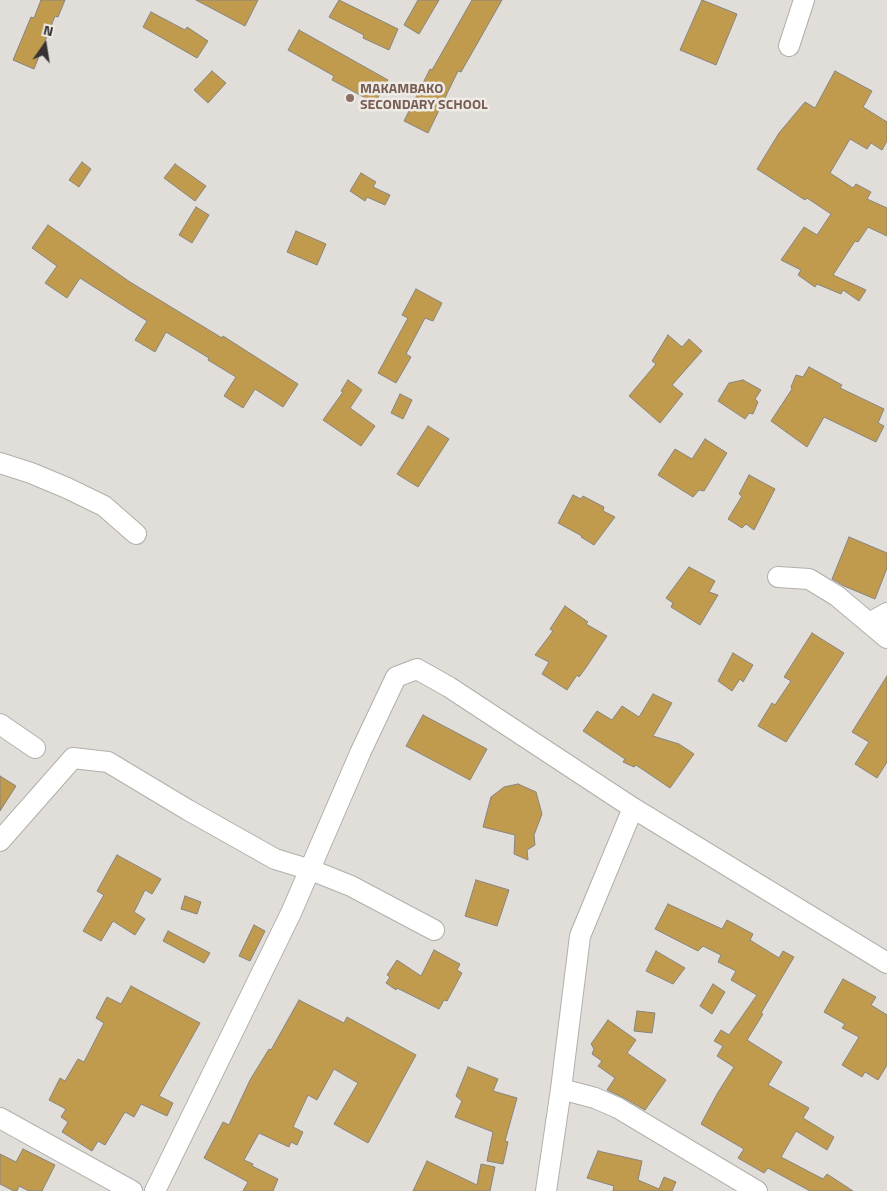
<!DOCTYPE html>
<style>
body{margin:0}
#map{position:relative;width:887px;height:1191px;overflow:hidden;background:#e1ded9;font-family:"Titillium Web",sans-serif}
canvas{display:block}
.north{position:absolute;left:20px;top:20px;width:50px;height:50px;-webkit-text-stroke:4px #eeebe6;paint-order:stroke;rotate:13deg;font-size:14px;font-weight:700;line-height:20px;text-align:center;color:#353432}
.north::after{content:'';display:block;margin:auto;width:18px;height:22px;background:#353432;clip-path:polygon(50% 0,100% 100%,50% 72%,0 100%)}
</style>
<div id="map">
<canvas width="887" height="1191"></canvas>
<div class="north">N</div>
</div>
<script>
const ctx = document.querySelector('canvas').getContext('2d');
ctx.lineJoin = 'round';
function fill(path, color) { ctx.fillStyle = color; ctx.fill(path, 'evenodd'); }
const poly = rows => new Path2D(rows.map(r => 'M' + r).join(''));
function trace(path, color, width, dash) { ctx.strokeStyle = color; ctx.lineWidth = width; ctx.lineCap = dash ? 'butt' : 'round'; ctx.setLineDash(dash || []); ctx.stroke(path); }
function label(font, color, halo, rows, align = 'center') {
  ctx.font = font + ' "Titillium Web",sans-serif'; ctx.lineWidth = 5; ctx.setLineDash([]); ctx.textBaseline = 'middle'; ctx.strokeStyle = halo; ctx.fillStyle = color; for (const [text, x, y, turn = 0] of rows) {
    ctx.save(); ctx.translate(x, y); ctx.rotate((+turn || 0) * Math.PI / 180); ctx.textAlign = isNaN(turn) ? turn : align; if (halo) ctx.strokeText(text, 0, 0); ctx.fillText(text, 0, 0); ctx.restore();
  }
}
const building = poly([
 [41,0,65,0,58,17,55,16,34,69,13,60,31,17,34,18,41,0],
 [196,0,258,0,245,26,196,0],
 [339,0,398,29,389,50,363,38,364,35,329,17,339,0],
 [418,0,439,0,419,34,404,25,418,0],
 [472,0,502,0,461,72,458,71,428,133,404,121,430,69,432,70,472,0],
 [702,0,737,14,716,65,680,50,702,0],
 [151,12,185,30,187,27,208,41,197,58,143,27,151,12],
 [299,30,388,80,375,103,332,80,334,76,288,50,299,30],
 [212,71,226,83,208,103,194,90,212,71],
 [835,71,872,91,863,107,887,122,887,141,882,150,871,143,867,149,850,139,830,173,853,188,856,184,871,192,867,199,887,208,887,236,868,227,858,242,855,241,833,275,866,290,859,301,843,290,841,294,817,284,815,287,798,275,801,270,781,260,804,227,817,235,831,214,807,198,805,200,757,169,779,133,805,102,815,108,835,71],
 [82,162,91,169,79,187,69,180,82,162],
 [175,164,206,186,195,201,164,178,175,164],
 [361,173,376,182,373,187,390,195,385,205,367,197,365,201,350,191,361,173],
 [196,207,209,215,192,243,179,235,196,207],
 [48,225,130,282,222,338,223,336,298,384,283,407,255,389,243,408,224,396,236,377,208,360,209,358,166,332,155,352,135,340,147,321,80,278,67,298,45,283,57,266,32,248,48,225],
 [296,231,326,244,317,265,287,252,296,231],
 [416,289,442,303,433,321,425,318,406,354,411,357,396,383,378,373,408,318,402,315,416,289],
 [668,335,682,347,689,339,702,351,672,385,683,394,660,423,629,396,656,364,652,361,668,335],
 [809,367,842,385,840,388,884,409,878,423,884,426,876,442,824,417,807,447,771,421,792,389,791,387,796,375,803,377,809,367],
 [348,380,362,390,350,408,375,426,361,446,323,420,343,392,341,391,348,380],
 [743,380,761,390,755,399,758,402,753,414,749,413,745,419,718,401,729,383,743,380],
 [400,394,412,400,403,419,391,413,400,394],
 [428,426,449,439,418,487,397,474,428,426],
 [705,439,727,453,704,491,699,490,693,497,658,475,675,449,692,459,705,439],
 [749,475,775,489,754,530,746,524,742,528,728,519,742,496,739,494,749,475],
 [573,495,581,499,583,496,604,507,603,511,615,517,594,545,581,537,582,536,558,523,573,495],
 [849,537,887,553,887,568,875,599,844,586,832,579,849,537],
 [689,567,715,581,709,592,718,595,700,625,671,607,673,603,666,598,689,567],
 [565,606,588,622,586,624,607,636,585,669,579,677,577,675,567,690,542,674,549,662,535,655,553,631,550,629,565,606],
 [812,633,844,653,786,742,758,726,772,703,775,705,791,681,784,677,812,633],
 [733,653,753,665,743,682,740,679,732,691,718,681,733,653],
 [887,676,887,762,877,778,855,764,869,742,852,732,887,676],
 [653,694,672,703,653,736,679,744,694,754,670,788,636,765,634,767,623,762,625,759,583,731,597,711,612,720,622,706,639,717,653,694],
 [423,715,487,749,470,780,406,746,423,715],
 [0,776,16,786,0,811,0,776],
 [518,784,536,792,542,814,534,835,535,845,527,850,528,860,514,854,515,835,483,827,491,797,504,787,518,784],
 [117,855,161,879,152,894,145,890,134,912,145,919,135,935,113,921,101,941,83,931,104,895,97,891,117,855],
 [476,880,509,890,497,926,465,916,476,880],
 [185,896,201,902,197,914,181,909,185,896],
 [668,904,722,929,727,920,753,934,750,940,779,958,783,951,794,957,761,1013,763,1014,747,1040,782,1062,768,1085,809,1108,803,1118,834,1137,827,1150,796,1131,781,1157,823,1179,827,1174,853,1191,810,1191,768,1168,764,1173,738,1158,744,1149,701,1124,717,1094,734,1067,717,1056,723,1046,714,1041,721,1030,729,1035,757,995,731,980,736,971,718,962,721,955,703,946,698,951,655,929,668,904],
 [254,925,265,931,250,961,239,956,254,925],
 [168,931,210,953,204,963,163,941,168,931],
 [434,950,460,964,457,970,462,973,447,1001,444,1000,439,1009,397,988,396,990,386,983,390,977,387,975,397,960,421,976,434,950],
 [656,951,685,968,673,984,646,971,656,951],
 [843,979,876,997,871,1005,887,1015,887,1065,878,1080,865,1072,862,1077,842,1065,859,1037,842,1028,845,1024,824,1012,843,979],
 [713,984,725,992,712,1014,700,1006,713,984],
 [131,986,200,1023,159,1096,173,1103,167,1116,141,1104,134,1117,125,1112,105,1145,98,1141,92,1151,62,1132,68,1122,61,1117,66,1109,49,1100,60,1078,65,1081,78,1059,84,1062,104,1023,96,1018,107,997,121,1004,131,986],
 [299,1000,344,1023,347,1017,416,1055,368,1143,334,1124,358,1083,334,1069,317,1100,308,1095,293,1127,303,1132,297,1145,291,1142,289,1147,259,1133,244,1160,253,1164,252,1166,278,1179,273,1191,243,1191,248,1182,204,1158,223,1122,229,1125,250,1080,269,1049,271,1050,299,1000],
 [637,1011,655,1013,652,1033,634,1031,637,1011],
 [608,1020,636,1040,627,1053,666,1080,645,1110,624,1098,607,1090,615,1078,598,1066,602,1061,592,1054,594,1049,591,1044,608,1020],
 [468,1067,498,1079,493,1091,517,1098,505,1141,508,1142,503,1164,487,1161,493,1132,455,1117,462,1101,456,1096,468,1067],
 [23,1149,55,1165,42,1191,29,1191,19,1186,17,1191,14,1191,0,1184,0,1154,16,1162,23,1149],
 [598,1151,642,1161,638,1180,659,1189,664,1177,676,1182,672,1191,613,1191,614,1186,587,1178,598,1151],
 [427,1161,477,1185,481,1164,495,1167,490,1191,413,1191,427,1161]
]);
fill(building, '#c09a4d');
trace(building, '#878480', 1);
const minor = poly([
 [789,46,804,0],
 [0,463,31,473,67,488,104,506,136,534],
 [778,577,809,579,837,596,887,638],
 [869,623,887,613],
 [0,724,35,748],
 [0,841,73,758,108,762,188,810,275,859,311,870,351,886,434,930],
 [561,1089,580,936,633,808],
 [0,1118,132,1191],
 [155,1191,291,913,361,751,396,677,417,669,449,687,633,808,887,963],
 [546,1191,561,1089,595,1098,618,1108,757,1191]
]);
trace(minor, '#b1afaa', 22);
trace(minor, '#fff', 20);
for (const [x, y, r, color] of [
 [350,98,5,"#8d6e63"]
]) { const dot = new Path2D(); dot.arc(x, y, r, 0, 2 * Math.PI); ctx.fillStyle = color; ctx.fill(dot); trace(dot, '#eeebe6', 2); }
label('bold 14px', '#785e54', '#eeebe6', [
 ["MAKAMBAKO",360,90],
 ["SECONDARY SCHOOL",360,106]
], 'left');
</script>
